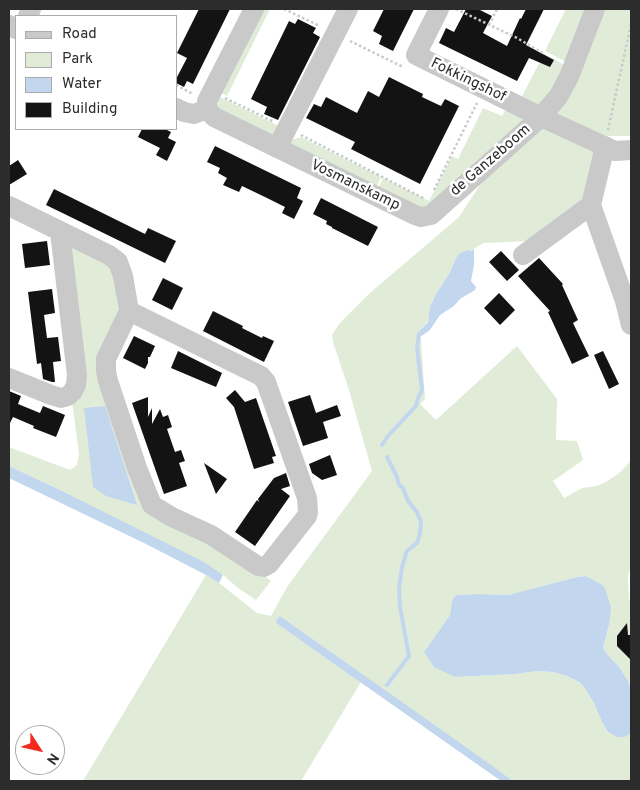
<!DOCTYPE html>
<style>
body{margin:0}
#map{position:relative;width:640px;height:790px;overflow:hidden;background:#fff;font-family:Overpass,sans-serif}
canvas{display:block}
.frame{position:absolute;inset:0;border:10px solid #2c2c2c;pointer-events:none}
.legend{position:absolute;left:15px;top:15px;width:162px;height:115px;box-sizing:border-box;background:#fff;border:1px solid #ababab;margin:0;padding:6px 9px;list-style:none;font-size:15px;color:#2c2c2c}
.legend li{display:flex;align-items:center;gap:10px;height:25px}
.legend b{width:25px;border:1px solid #ababab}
.north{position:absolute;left:15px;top:725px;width:50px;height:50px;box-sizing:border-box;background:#fff;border:1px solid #ababab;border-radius:50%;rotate:125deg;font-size:14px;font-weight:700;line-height:20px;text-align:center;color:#2c2c2c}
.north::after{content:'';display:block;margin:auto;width:18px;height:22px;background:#f42a1e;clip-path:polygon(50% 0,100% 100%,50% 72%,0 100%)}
</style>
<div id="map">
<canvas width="640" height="790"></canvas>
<div class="frame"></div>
<ul class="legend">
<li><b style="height:6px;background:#c9c9c9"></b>Road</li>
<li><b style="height:14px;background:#e0ecd8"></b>Park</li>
<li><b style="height:14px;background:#c2d7ee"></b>Water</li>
<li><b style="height:14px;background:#131313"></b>Building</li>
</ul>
<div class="north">N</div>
</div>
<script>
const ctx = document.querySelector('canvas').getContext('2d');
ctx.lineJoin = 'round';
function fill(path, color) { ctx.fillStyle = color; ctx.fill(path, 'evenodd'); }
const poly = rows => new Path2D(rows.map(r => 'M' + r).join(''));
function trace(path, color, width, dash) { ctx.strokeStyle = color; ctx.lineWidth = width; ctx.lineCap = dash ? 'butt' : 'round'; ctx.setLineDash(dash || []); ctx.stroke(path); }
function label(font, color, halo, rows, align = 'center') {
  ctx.font = font + ' Overpass,sans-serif'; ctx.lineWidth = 5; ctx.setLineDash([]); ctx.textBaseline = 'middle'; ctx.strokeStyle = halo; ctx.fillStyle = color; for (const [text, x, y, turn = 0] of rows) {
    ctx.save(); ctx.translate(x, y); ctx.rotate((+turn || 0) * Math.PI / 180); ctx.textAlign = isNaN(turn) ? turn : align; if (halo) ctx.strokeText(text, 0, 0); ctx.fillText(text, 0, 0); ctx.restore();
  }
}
fill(poly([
 [261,9,270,9,227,96,219,92],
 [566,9,589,9,568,63,545,51],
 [603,9,631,9,631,136,606,136,605,139,554,116],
 [544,54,567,66,540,107,520,100],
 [218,96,279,126,273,139,217,108],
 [508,105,523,117,523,123,422,211,377,191,383,178,429,201,452,156,458,159,483,108,502,116],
 [545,125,596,149,580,207,529,241,484,243,478,246,471,251,460,253,456,258,449,274,436,294,430,307,428,321,418,332,421,340,425,399,420,404,436,420,517,346,557,399,556,440,577,441,583,460,553,481,564,498,582,488,596,486,604,483,618,474,631,461,631,565,628,576,629,600,631,600,631,690,628,681,620,668,607,654,603,648,609,625,607,596,605,588,601,584,586,576,577,577,508,595,478,594,456,595,452,600,450,615,424,652,455,677,516,674,537,671,553,672,567,676,579,682,584,687,594,703,602,722,608,732,617,737,625,737,631,733,631,781,513,781,280,616,276,623,361,682,301,781,83,781,206,575,219,583,257,613,271,616,287,587,372,471,349,390,333,342,332,335,339,324,371,292,459,217,482,182],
 [301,137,381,177,375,190,289,147,291,140],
 [74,247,113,269,119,318,100,358,148,508,263,575,271,581,256,600,238,588,223,575,58,489,9,466,9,447,70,470,77,465,79,454,72,401,71,248]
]), '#e0ecd8');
fill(poly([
 [474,249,474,265,471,281,476,287,475,290,460,299,454,306,440,315,430,330,420,337,418,332,428,322,430,307,436,294,449,274,456,258,460,253,468,250,471,251],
 [105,406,137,505,106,496,93,487,84,408],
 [9,466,58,489,204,562,223,575,219,583,206,575,146,544,9,478],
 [586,576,601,584,605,588,611,608,609,625,603,648,607,654,620,668,628,681,631,690,631,733,625,737,617,737,608,732,602,722,594,703,584,687,579,682,567,676,553,672,537,671,516,674,455,677,434,667,424,652,450,615,452,600,456,595,478,594,508,595,577,577],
 [280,616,480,757,513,781,501,781,276,623,277,619]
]), '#c2d7ee');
trace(poly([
 [382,445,388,436,416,406,418,398,422,390,417,347,419,334],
 [387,457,397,477,399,485,403,488,408,501,417,512,421,522,420,534,417,543,407,551,405,557,402,567,399,589,400,607,409,656,387,685]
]), '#c2d7ee', 4);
fill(poly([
 [199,9,230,9,193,84,187,81,184,87,176,83,176,79,187,58,177,53],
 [384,9,414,9,393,51,379,44,382,36,373,31],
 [466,9,478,9,492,16,483,33,507,46,520,18,521,19,526,9,544,9,526,45,554,60,550,67,529,58,517,81,439,43,446,28,454,32],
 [298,19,316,28,313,33,320,37,278,120,264,114,267,107,251,99,289,21,295,24],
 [389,77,423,94,422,97,441,106,445,99,459,106,420,184,351,149,355,142,306,118,314,104,321,107,326,97,357,113,368,91,379,97],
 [142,129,165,129,171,132,168,138,176,142,167,161,156,155,160,148,138,137],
 [215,146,301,188,297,198,303,201,294,219,282,213,285,207,267,198,242,186,239,192,223,185,227,178,218,173,220,168,207,162],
 [18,160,27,174,9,185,9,166],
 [54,189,145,234,148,228,176,241,165,263,46,205],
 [321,198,378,227,368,246,332,228,332,227,326,224,327,221,313,214],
 [47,241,50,265,25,268,22,244],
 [501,251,519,270,507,281,489,262],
 [539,258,563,284,562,285,578,320,573,323,589,356,572,364,548,312,550,311,518,276],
 [163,278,183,288,172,310,152,300],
 [52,289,55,313,44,315,47,338,58,337,61,361,53,362,55,382,52,382,43,379,41,363,37,364,28,292],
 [499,293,515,310,500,325,484,308],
 [213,311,243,326,242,328,262,338,263,336,274,341,264,362,203,331],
 [134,336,155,346,150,357,148,357,148,363,145,369,123,358],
 [178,351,222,373,216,387,171,368],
 [603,351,619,384,609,389,594,355],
 [235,390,245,402,256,398,276,456,272,457,274,463,254,469,234,407,226,398],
 [9,391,21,396,18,404,40,413,43,406,65,415,56,437,33,428,34,426,13,417,9,425],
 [310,395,316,413,337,405,341,416,323,422,328,438,303,446,288,402],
 [148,397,148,417,152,408,152,424,160,409,163,417,168,415,172,427,167,429,175,452,181,450,185,461,179,463,187,486,164,494,132,403],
 [330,455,337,475,322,480,312,473,309,464],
 [204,463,227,479,216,494],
 [286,473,290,486,281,489,290,496,255,546,235,532,257,500,259,502,258,499,274,478],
 [627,623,628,635,631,635,631,660,617,646,617,636]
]), '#131313');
trace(poly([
 [284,9,320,26],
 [456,9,517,38,543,53],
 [489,25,497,9],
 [350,41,403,67],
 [176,85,193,94],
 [225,98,274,122],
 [608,130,631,24],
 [301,135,425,199],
 [434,190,477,103]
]), '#c9c9c9', 2.5, [2.5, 2.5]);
trace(poly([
 [439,9,416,55,541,117,558,97,569,77,595,9],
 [28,16,31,9],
 [9,25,16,29],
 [176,108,184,112,194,114,207,109,214,117,415,215,421,217,431,215,541,117,615,151,631,150],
 [207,109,207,101,254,9],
 [605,146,591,205,625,301,631,325],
 [277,148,348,9],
 [9,206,109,255,118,262,123,276,129,311],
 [523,255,591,205],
 [129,311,261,376,266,382,307,498,308,512,307,516,269,564,264,567,258,566,211,535,172,517,152,505,137,468,108,381,106,371,106,359,129,311],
 [9,378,51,395,61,398,68,396,73,391,76,385,77,375,60,232]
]), '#c9c9c9', 20);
label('15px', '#2c2c2c', '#fff', [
 ["Fokkingshof",468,81,26],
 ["de Ganzeboom",491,161,-41],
 ["Vosmanskamp",355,186,26]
]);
</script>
